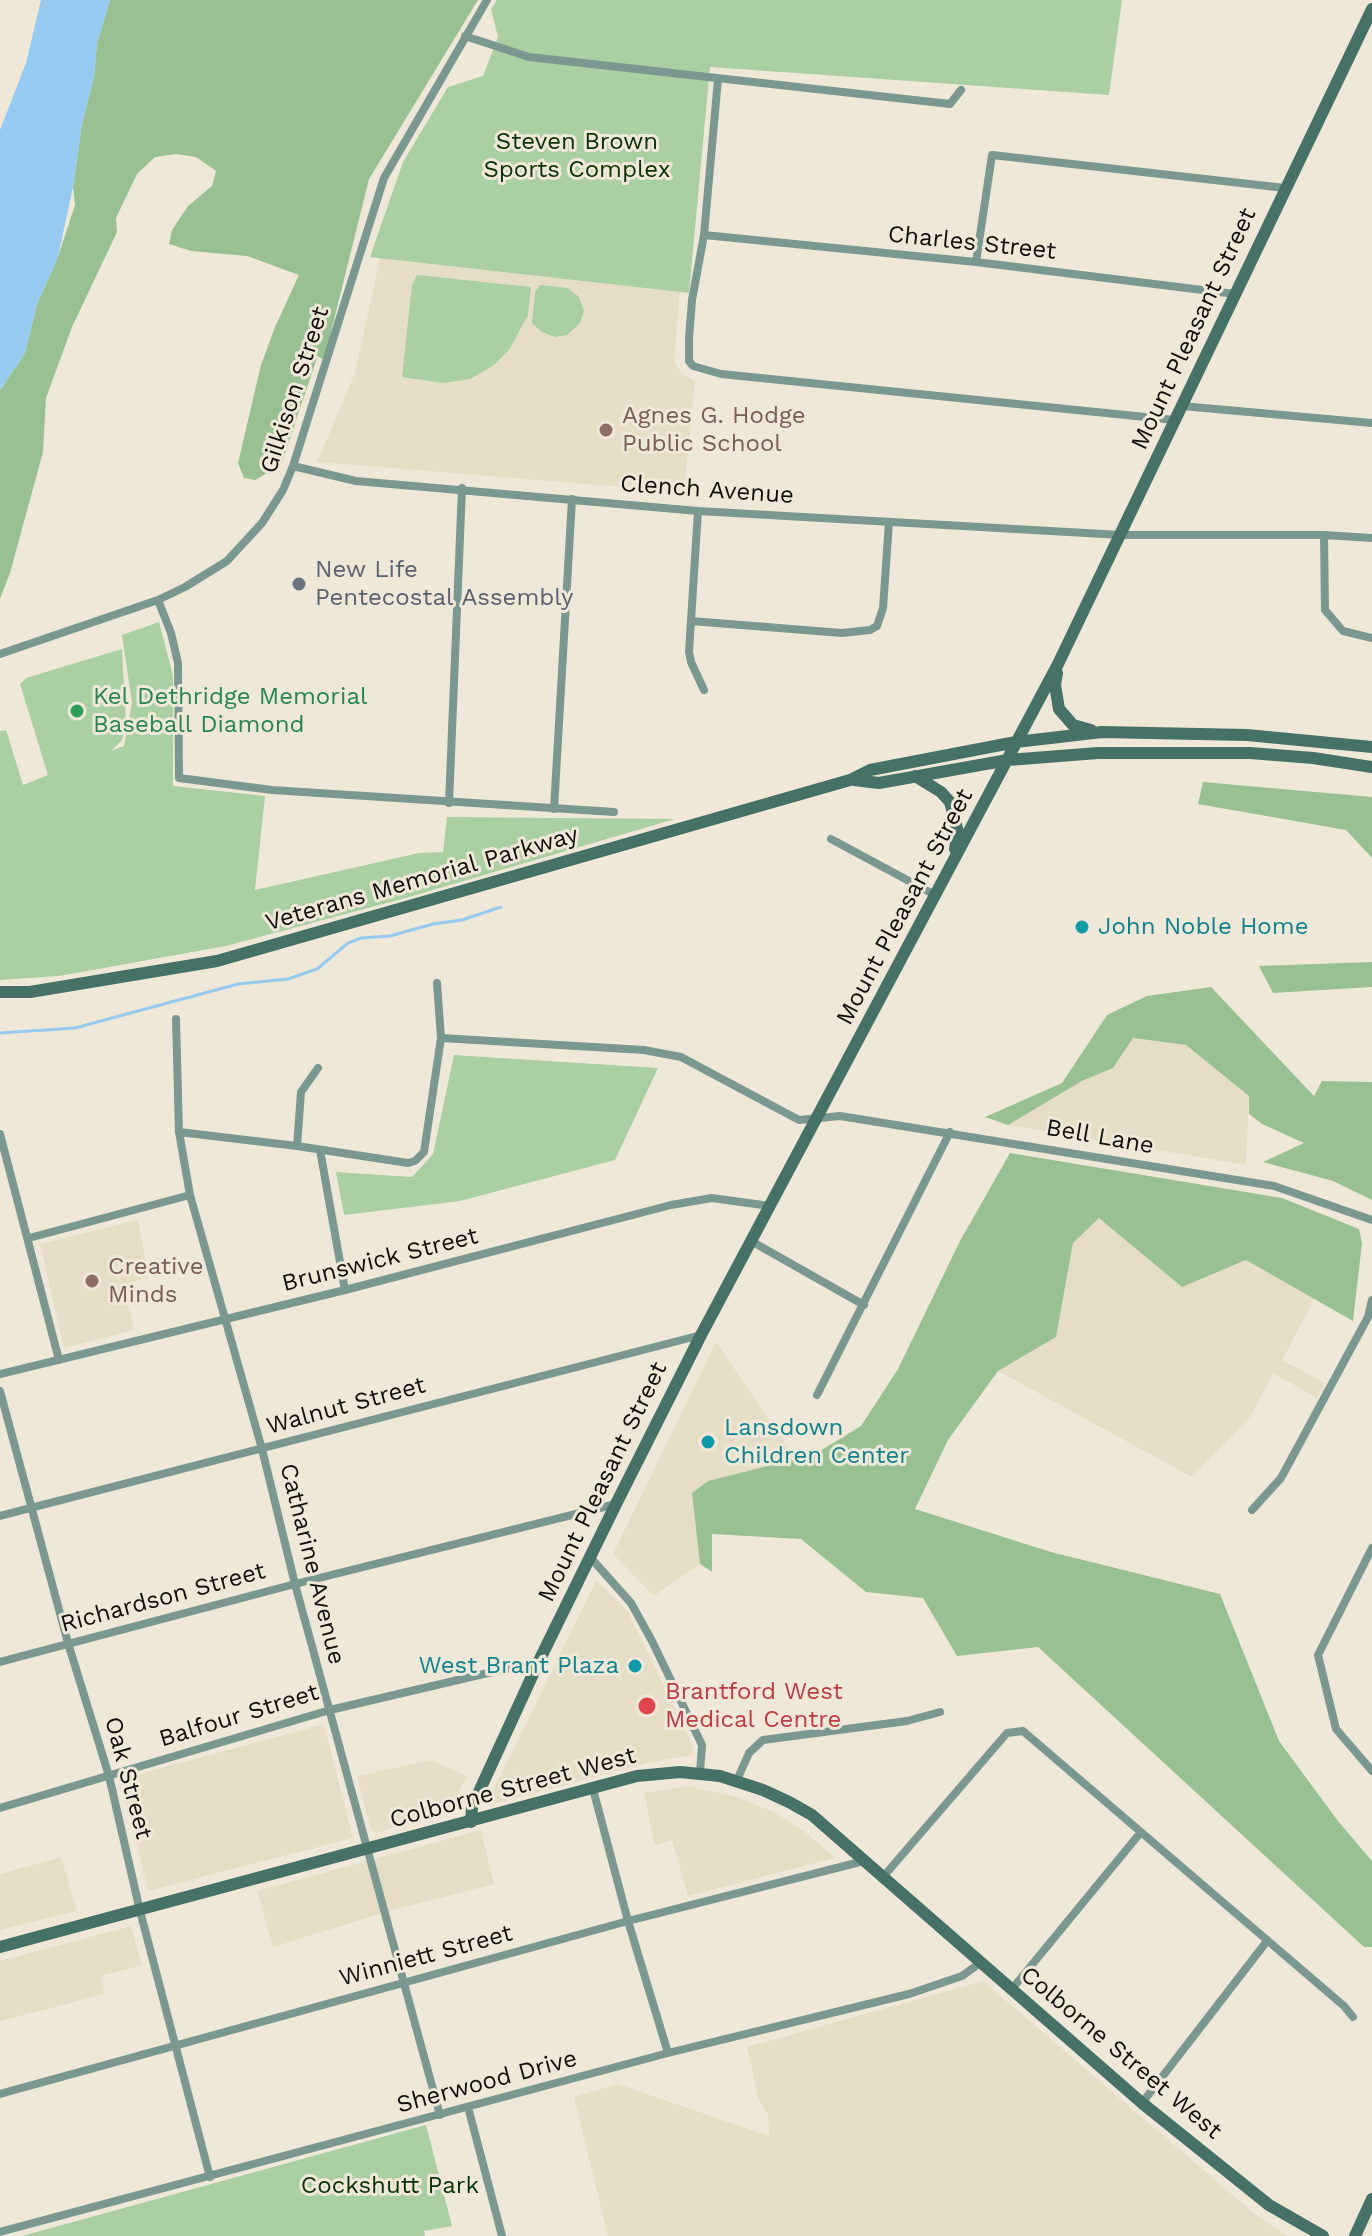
<!DOCTYPE html>
<style>
body{margin:0}
canvas{display:block;background:#efe8d9}
</style>
<canvas width="1372" height="2236"></canvas>
<script>
const ctx = document.querySelector('canvas').getContext('2d');
ctx.lineJoin = 'round';
function fill(path, color) { ctx.fillStyle = color; ctx.fill(path, 'evenodd'); }
const poly = rows => new Path2D(rows.map(r => 'M' + r).join(''));
function trace(path, color, width, dash) { ctx.strokeStyle = color; ctx.lineWidth = width; ctx.lineCap = dash ? 'butt' : 'round'; ctx.setLineDash(dash || []); ctx.stroke(path); }
function label(font, color, halo, rows, align = 'center') {
  ctx.font = font + ' "Work Sans",sans-serif'; ctx.lineWidth = 6; ctx.setLineDash([]); ctx.textBaseline = 'middle'; ctx.strokeStyle = halo; ctx.fillStyle = color; for (const [text, x, y, turn = 0] of rows) {
    ctx.save(); ctx.translate(x, y); ctx.rotate((+turn || 0) * Math.PI / 180); ctx.textAlign = isNaN(turn) ? turn : align; if (halo) ctx.strokeText(text, 0, 0); ctx.fillText(text, 0, 0); ctx.restore();
  }
}
fill(poly([
 [380,258,680,292,674,361,682,374,695,381,684,492,317,462,355,373],
 [1133,1038,1186,1045,1249,1096,1246,1165,1008,1125,1082,1081,1113,1068],
 [1099,1217,1182,1287,1246,1260,1315,1298,1282,1360,1325,1383,1317,1398,1273,1373,1251,1416,1192,1477,998,1371,1056,1337,1073,1243],
 [138,1220,149,1277,123,1285,134,1330,64,1348,40,1244],
 [716,1342,796,1459,708,1481,692,1493,700,1564,654,1596,613,1554],
 [596,1581,602,1585,629,1614,693,1745,693,1755,647,1763,490,1805,489,1799],
 [321,1725,325,1729,353,1838,148,1891,121,1779],
 [431,1760,467,1776,449,1812,376,1833,371,1830,357,1776],
 [687,1786,737,1797,774,1812,806,1833,835,1858,688,1896,672,1840,655,1845,644,1793],
 [481,1830,494,1884,396,1909,273,1947,257,1891],
 [61,1857,77,1911,0,1930,0,1874],
 [131,1926,142,1965,101,1976,105,1994,0,2021,0,1961],
 [983,1981,1256,2215,1287,2236,608,2236,574,2097,618,2084,769,2136,768,2115,759,2100,747,2047]
]), '#e6ddc7');
fill(poly([
 [497,0,1122,0,1109,95,710,67,689,293,370,257,403,162,448,87,483,76,498,37,491,9],
 [417,275,531,287,528,315,509,350,494,365,470,379,443,383,402,377,412,285],
 [540,285,568,288,579,297,584,311,580,323,567,335,555,337,542,332,532,323,535,292],
 [159,622,173,676,173,786,265,796,255,890,419,853,443,852,447,817,675,819,409,897,226,946,59,976,0,980,0,731,6,730,23,785,48,775,20,684,26,678,122,649,126,723,122,740,111,751,124,746,132,703,122,635],
 [454,1055,658,1068,615,1160,460,1201,344,1215,336,1172,412,1177,433,1154],
 [426,2125,452,2226,424,2231,425,2236,22,2236]
]), '#a9cfa3');
fill(poly([
 [110,0,478,0,369,179,324,360,298,345,317,358,281,465,255,480,244,478,238,463,261,365,275,327,299,275,247,256,191,251,169,244,172,230,188,206,212,186,216,171,196,157,176,154,155,157,137,174,116,218,117,232,72,327,46,398,43,452,10,573,0,599,0,390,25,353,37,304,58,257,75,205,73,187,82,124,94,77,97,43],
 [1203,782,1372,797,1372,858,1346,830,1198,804],
 [1372,962,1372,987,1273,993,1259,966],
 [1211,987,1314,1096,1322,1081,1372,1082,1372,1200,1333,1181,1263,1162,1304,1143,1262,1124,1249,1114,1249,1096,1186,1045,1133,1038,1113,1068,1082,1081,1008,1125,985,1117,1062,1083,1107,1015,1147,996],
 [1010,1153,1282,1198,1359,1229,1362,1243,1353,1321,1246,1260,1182,1287,1099,1218,1073,1243,1056,1337,998,1371,948,1440,915,1509,1051,1552,1220,1594,1279,1741,1338,1821,1372,1861,1372,1947,1364,1947,1038,1647,957,1656,923,1598,866,1592,801,1539,712,1534,712,1572,700,1564,692,1493,708,1481,815,1454,861,1426,898,1369,960,1241]
]), '#99c093');
fill(poly([
 [41,0,110,0,97,43,94,77,82,124,73,187,58,257,37,304,25,353,0,390,0,130,26,63]
]), '#97caf0');
trace(poly([
 [0,1033,75,1028,238,984,288,979,317,969,348,943,361,938,390,936,433,924,462,920,501,907]
]), '#97caf0', 3);
trace(poly([
 [465,36,529,57,950,104,961,90],
 [718,79,704,235,692,300,689,339,689,361,693,366,721,374,1175,420],
 [704,235,976,262,1235,294],
 [976,262,992,155,1285,188],
 [1182,406,1372,423],
 [293,466,356,481,698,511,1121,535,1324,535,1372,538],
 [698,511,689,652,691,662,704,690],
 [1324,535,1325,610,1343,631,1372,638],
 [158,600,171,633,178,663,179,778,272,790,614,812],
 [691,621,842,633,870,630,877,626,883,608,889,522],
 [0,654,158,600,185,587,227,561,262,523,283,490,293,466,384,178,487,0],
 [449,803,462,488],
 [554,809,572,499],
 [831,839,935,895],
 [176,1019,179,1132,190,1195,262,1449,295,1584,440,2115],
 [441,1038,644,1050,681,1057,799,1120,840,1116,1274,1186,1372,1220],
 [179,1132,297,1146,408,1163,415,1161,424,1152,441,1038,437,983],
 [0,1134,59,1360],
 [297,1146,301,1092,318,1068],
 [320,1150,345,1290],
 [29,1238,190,1195],
 [751,1241,864,1305],
 [0,1374,345,1290,671,1205,712,1198,770,1206],
 [0,1391,68,1643,109,1776,140,1911,210,2177],
 [817,1395,950,1132],
 [1252,1510,1281,1478,1368,1317,1372,1300],
 [0,1516,701,1335],
 [1372,1548,1318,1655,1336,1729,1372,1771],
 [590,1557,631,1603,652,1641,702,1745,700,1773],
 [0,1662,295,1584,616,1504],
 [737,1780,749,1753,763,1740,907,1721,940,1712],
 [593,1789,628,1921,668,2053],
 [0,1808,330,1710,539,1661],
 [883,1877,1007,1733,1023,1731,1344,2006,1353,2017],
 [1012,1989,1141,1832],
 [0,2094,628,1921,864,1861],
 [1142,2103,1267,1941],
 [468,2107,502,2236],
 [0,2232,668,2053,909,1994,962,1976,980,1963]
]), '#7b9890', 8);
trace(poly([
 [1057,673,1055,685,1059,709,1073,725,1091,730],
 [915,776,941,792,950,802,958,832,955,849],
 [854,780,879,783,1008,760,1098,753,1250,753,1313,758,1372,767],
 [0,992,30,992,217,961,850,780,870,770,1016,742,1102,732,1247,735,1372,747],
 [471,1822,472,1807,539,1661,616,1504,701,1335,1058,664,1372,9],
 [0,1947,637,1776,680,1772,720,1776,763,1790,789,1802,812,1815,1142,2103,1269,2205,1323,2236],
 [1355,2236,1372,2199]
]), '#467166', 12);
for (const [x, y, r, color] of [
 [606,430,8,"#8d6e63"],
 [299,584,8,"#6b7280"],
 [77,711,8,"#2e9e5b"],
 [1082,927,8,"#0f9aa8"],
 [92,1281,8,"#8d6e63"],
 [708,1442,8,"#0f9aa8"],
 [635,1666,8,"#0f9aa8"],
 [647,1706,10,"#e0444e"]
]) { const dot = new Path2D(); dot.arc(x, y, r, 0, 2 * Math.PI); ctx.fillStyle = color; ctx.fill(dot); trace(dot, '#efe8d9', 3); }
label('24px', '#0a3305', '#efe8d9', [
 ["Steven Brown",577,142],
 ["Sports Complex",577,170],
 ["Cockshutt Park",390,2186]
]);
label('24px', '#120f0b', '#efe8d9', [
 ["Charles Street",972,243,6],
 ["Mount Pleasant Street",1194,329,-65],
 ["Gilkison Street",295,390,-72],
 ["Clench Avenue",707,490,4],
 ["Veterans Memorial Parkway",422,879,-16],
 ["Mount Pleasant Street",905,907,-62],
 ["Bell Lane",1100,1137,10],
 ["Brunswick Street",380,1260,-14],
 ["Walnut Street",346,1406,-15],
 ["Mount Pleasant Street",603,1482,-64],
 ["Catharine Avenue",312,1564,76],
 ["Richardson Street",163,1598,-15],
 ["Balfour Street",239,1716,-17],
 ["Oak Street",128,1778,75],
 ["Colborne Street West",513,1788,-15],
 ["Winniett Street",426,1956,-15],
 ["Colborne Street West",1121,2053,40],
 ["Sherwood Drive",487,2082,-15]
]);
label('24px', '#785e54', '#efe8d9', [
 ["Agnes G. Hodge",622,416],
 ["Public School",622,444],
 ["Creative",108,1267],
 ["Minds",108,1295]
], 'left');
label('24px', '#5b616d', '#efe8d9', [
 ["New Life",315,570],
 ["Pentecostal Assembly",315,598]
], 'left');
label('24px', '#27864d', '#efe8d9', [
 ["Kel Dethridge Memorial",93,697],
 ["Baseball Diamond",93,725]
], 'left');
label('24px', '#0d838f', '#efe8d9', [
 ["John Noble Home",1098,927],
 ["Lansdown",724,1428],
 ["Children Center",724,1456],
 ["West Brant Plaza",619,1666,"right"]
], 'left');
label('24px', '#be3a42', '#efe8d9', [
 ["Brantford West",665,1692],
 ["Medical Centre",665,1720]
], 'left');
</script>
